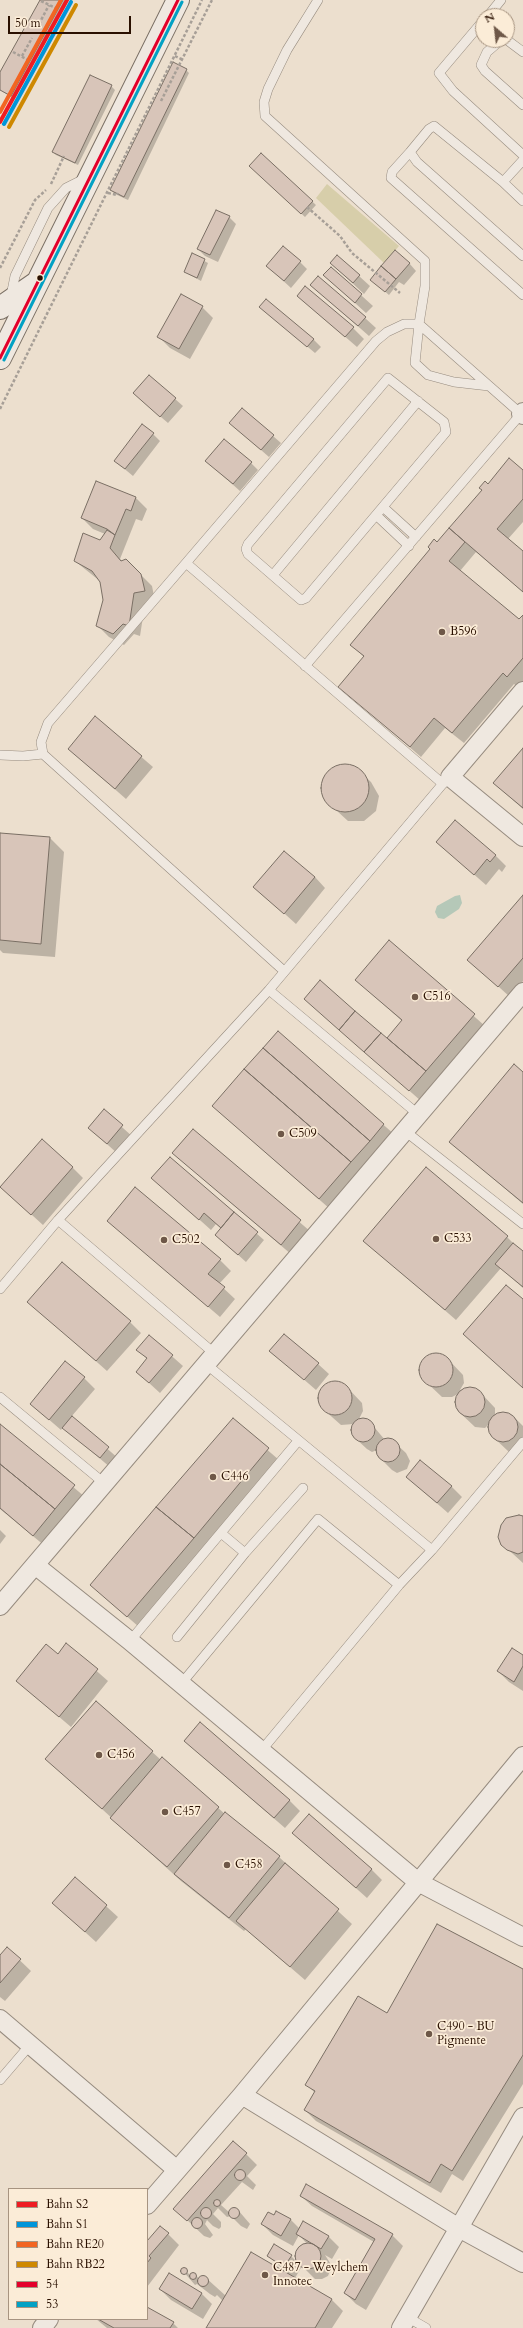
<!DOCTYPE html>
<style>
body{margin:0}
#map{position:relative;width:523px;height:2328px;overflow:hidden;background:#ecdfce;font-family:Cardo,serif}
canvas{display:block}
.legend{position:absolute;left:8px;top:2188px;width:140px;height:132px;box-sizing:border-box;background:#fbecd7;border:1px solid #a79481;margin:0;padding:5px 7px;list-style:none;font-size:12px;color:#2a1000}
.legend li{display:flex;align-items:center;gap:8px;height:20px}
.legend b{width:20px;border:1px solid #a79481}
.north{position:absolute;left:475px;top:8px;width:40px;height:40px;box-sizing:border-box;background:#fbecd7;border:1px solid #a79481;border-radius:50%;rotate:332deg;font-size:11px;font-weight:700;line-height:16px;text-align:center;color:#2a1000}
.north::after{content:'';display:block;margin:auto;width:14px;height:18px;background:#6e5848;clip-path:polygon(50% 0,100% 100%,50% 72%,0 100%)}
.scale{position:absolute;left:8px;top:16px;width:123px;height:18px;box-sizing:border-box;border:2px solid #2a1000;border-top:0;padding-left:5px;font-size:12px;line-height:14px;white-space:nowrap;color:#2a1000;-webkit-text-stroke:3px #fbecd7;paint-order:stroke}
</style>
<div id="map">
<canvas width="523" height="2328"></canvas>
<ul class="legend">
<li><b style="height:5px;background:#ee1c23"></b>Bahn S2</li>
<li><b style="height:5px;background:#0095da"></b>Bahn S1</li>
<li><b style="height:5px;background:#f26522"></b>Bahn RE20</li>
<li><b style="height:5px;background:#ce8800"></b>Bahn RB22</li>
<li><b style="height:5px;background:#e4002b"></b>54</li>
<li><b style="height:5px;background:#02a1c4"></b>53</li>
</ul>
<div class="north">N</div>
<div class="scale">50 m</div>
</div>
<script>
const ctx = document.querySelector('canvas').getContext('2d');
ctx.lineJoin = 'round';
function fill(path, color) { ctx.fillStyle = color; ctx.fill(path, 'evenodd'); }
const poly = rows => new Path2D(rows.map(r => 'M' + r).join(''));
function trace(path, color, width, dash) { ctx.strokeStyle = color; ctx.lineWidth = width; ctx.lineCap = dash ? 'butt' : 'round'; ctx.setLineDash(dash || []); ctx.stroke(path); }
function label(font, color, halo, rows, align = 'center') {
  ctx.font = font + ' Cardo,serif'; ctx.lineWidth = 3.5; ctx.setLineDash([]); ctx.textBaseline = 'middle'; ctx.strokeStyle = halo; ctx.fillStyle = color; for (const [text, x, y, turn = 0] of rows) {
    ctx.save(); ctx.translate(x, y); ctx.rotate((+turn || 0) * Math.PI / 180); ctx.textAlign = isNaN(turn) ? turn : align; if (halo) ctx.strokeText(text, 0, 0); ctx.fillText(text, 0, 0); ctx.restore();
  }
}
fill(poly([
 [327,184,399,246,384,263,316,198]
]), '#d7ceaa');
fill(poly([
 [460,895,462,903,459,909,444,919,438,918,435,912,437,906,455,896]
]), '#b5c8b8');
fill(poly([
 [41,0,68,0,14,99,0,90,0,75],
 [186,70,189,73,128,200,115,194,111,190],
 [111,86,115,90,78,165,56,155,53,152],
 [261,154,316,205,305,217,250,166],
 [229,217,236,224,218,262,205,256,198,249],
 [193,255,208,263,201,281,185,272],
 [337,256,370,286,364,294,331,263],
 [300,262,307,269,291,288,267,266],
 [409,263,416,271,404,285,399,282,389,295,375,283],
 [331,268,373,306,366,313,324,275],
 [311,285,365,318,376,328,369,336],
 [298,296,353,328,364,339,357,347],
 [202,307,213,318,190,359,170,348,159,337],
 [260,307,313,339,321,347,315,353],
 [149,376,183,406,168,423,141,400],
 [242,409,281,443,269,457,230,423],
 [153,434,160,441,133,476,115,461],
 [251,463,258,470,240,491,214,468],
 [523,471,523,522,508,539,523,552,523,592,476,552,460,571,519,621,523,616,523,681,518,687,514,684,464,743,445,728,421,757,340,687,364,657,351,645,488,485],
 [97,482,136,498,147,509,142,521,136,519,120,559,122,561,126,560,152,586,155,601,145,604,140,636,134,634,124,645,109,637,98,626,104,600,101,582,75,561,101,541,105,534,93,529,82,518],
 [96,718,153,767,126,799,69,749],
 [523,749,523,809,494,783],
 [337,767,352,767,359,771,371,782,379,796,376,811,364,821,348,821,325,800,322,784,330,771],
 [0,834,50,838,64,852,55,957,3,953,0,950],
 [437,842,495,855,506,866,502,872,499,869,486,885],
 [315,877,325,888,296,924,255,887],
 [523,896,523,981,510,997,469,960],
 [389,941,485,1026,421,1101,305,999,387,1039,402,1021,356,980],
 [278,1032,395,1135,330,1209,224,1116],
 [523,1073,523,1204,451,1142],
 [104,1111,133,1137,118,1154,89,1128],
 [193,1130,311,1232,292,1255,173,1153],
 [170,1158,264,1240,246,1262,216,1235,222,1229,216,1224,211,1230,153,1178],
 [72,1167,83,1178,43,1225,1,1187],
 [108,1221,220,1260,231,1271,219,1284,235,1299,220,1317],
 [507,1237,523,1253,523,1288,501,1268,456,1320,365,1241],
 [29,1302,130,1322,141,1333,107,1371],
 [149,1336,183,1366,160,1393,137,1372,147,1359,138,1350],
 [271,1351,318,1364,329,1374,316,1390],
 [436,1353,445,1356,463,1375,464,1383,460,1390,471,1388,479,1391,495,1408,495,1414,504,1412,512,1415,523,1426,523,1450,518,1452,509,1452,491,1435,488,1425,485,1428,475,1427,457,1410,455,1401,458,1394,452,1397,442,1397,424,1380,420,1370,422,1362,428,1356],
 [84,1378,95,1389,71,1417,119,1459,111,1468,63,1427,61,1430,31,1404],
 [335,1382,344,1384,362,1403,363,1411,359,1419,369,1421,385,1440,394,1442,406,1453,410,1461,407,1469,397,1473,392,1470,381,1459,377,1450,372,1452,367,1449,355,1438,352,1430,354,1424,341,1425,323,1409,319,1398,321,1390,326,1384],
 [233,1420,279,1460,139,1627,91,1585],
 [0,1425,85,1497,45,1546,0,1509],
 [407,1477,451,1486,462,1497,448,1513],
 [523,1517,523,1563,502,1544,500,1530,507,1519],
 [0,1530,6,1536,0,1544],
 [67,1645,108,1681,71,1727,17,1681,58,1655],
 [523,1656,523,1691,509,1682,498,1671],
 [97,1702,161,1760,162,1759,225,1814,279,1857,352,1924,305,1980,246,1929,244,1931,181,1881,47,1759],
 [197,1752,289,1800,300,1811,285,1828],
 [294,1833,371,1869,382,1880,367,1898],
 [75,1878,118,1917,96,1942,53,1903],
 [7,1948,31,1971,5,2001,0,1997,0,1956],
 [523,1970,523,2084,463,2181,452,2174,441,2193,316,2121,305,2110,315,2093,307,2085,388,2015],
 [246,2154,257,2165,247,2176,256,2185,253,2190,242,2182,221,2205,230,2213,233,2209,238,2210,250,2224,247,2229,241,2226,231,2216,227,2217,218,2208,213,2214,221,2222,221,2227,219,2229,213,2226,207,2220,205,2224,213,2235,210,2238,204,2236,186,2219],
 [307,2186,392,2235,403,2246,366,2310,356,2304,345,2293,374,2242,312,2206,301,2196],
 [277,2212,291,2220,300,2229,328,2236,339,2247,332,2259,325,2255,332,2266,328,2276,322,2279,315,2279,302,2266,295,2278,332,2300,343,2311,332,2328,207,2328,223,2301,217,2295,215,2297,210,2294,197,2284,195,2285,182,2270,184,2269,191,2276,191,2274,195,2274,199,2279,205,2277,226,2296,282,2271,283,2269,268,2256,291,2256,297,2262,296,2256,300,2248,307,2244,299,2235,293,2246,273,2235,262,2224,274,2217],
 [168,2234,179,2245,147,2287,147,2243],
 [160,2289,201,2293,212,2304,203,2319,171,2300],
 [147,2308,173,2323,178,2328,107,2328,96,2319,147,2319]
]), '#0003');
const building = poly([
 [40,0,63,0,11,96,0,90,0,72,40,0],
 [173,62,187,69,124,197,110,190,173,62],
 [90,75,112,85,75,163,52,152,90,75],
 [261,153,313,201,301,214,249,166,261,153],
 [216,210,230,216,210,255,197,249,216,210],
 [283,246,301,261,284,281,266,266,283,246],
 [395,250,410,263,396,279,381,266,395,250],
 [192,253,205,259,197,278,184,272,192,253],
 [337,255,360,275,353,283,330,263,337,255],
 [381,266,396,279,385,292,370,280,381,266],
 [331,267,362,294,355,303,323,275,331,267],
 [318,276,366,317,358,326,310,285,318,276],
 [305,286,354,327,345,337,297,296,305,286],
 [181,294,203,306,179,349,157,337,181,294],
 [266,299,314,339,307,347,259,307,266,299],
 [149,375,176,398,160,417,133,393,149,375],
 [242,408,274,435,261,450,229,423,242,408],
 [142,424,154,433,125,469,114,461,142,424],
 [224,439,252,462,233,484,205,461,224,439],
 [509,458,523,470,523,499,497,529,523,551,523,592,449,528,482,490,479,488,485,481,488,484,509,458],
 [96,481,136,497,131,511,126,509,115,535,107,529,81,518,96,481],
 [449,528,465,542,449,561,519,619,523,615,523,658,507,677,503,673,452,733,434,718,410,747,338,687,364,656,350,645,430,549,428,547,434,539,437,542,449,528],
 [107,530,115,535,110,548,121,561,126,559,141,574,145,591,134,593,129,626,123,624,113,634,96,626,103,600,100,582,92,571,74,561,83,533,100,540,107,530],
 [95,716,142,756,115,789,68,749,95,716],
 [523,748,523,808,493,783,523,748],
 '321 788a24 24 0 1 1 48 0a24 24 0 1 1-48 0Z',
 [455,820,496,855,490,862,487,859,474,875,436,842,455,820],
 [0,833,50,837,41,944,0,940,0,833],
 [284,851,315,877,284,914,253,887,284,851],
 [523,895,523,958,498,987,467,960,523,895],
 [389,940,475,1014,426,1071,387,1038,402,1020,355,980,389,940],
 [320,980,355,1011,339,1030,304,999,320,980],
 [355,1011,381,1033,364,1052,339,1030,355,1011],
 [278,1031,384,1124,370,1141,263,1048,278,1031],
 [381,1033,426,1071,409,1091,364,1052,381,1033],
 [263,1048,370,1141,351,1162,244,1069,263,1048],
 [514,1064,523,1072,523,1203,449,1142,514,1064],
 [244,1069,351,1162,319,1199,212,1106,244,1069],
 [104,1109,123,1125,107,1144,88,1128,104,1109],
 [193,1129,301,1220,281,1245,172,1153,193,1129],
 [42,1139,73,1167,31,1215,0,1187,42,1139],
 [170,1157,234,1212,221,1228,204,1213,199,1220,151,1178,170,1157],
 [426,1167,508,1236,445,1310,363,1241,426,1167],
 [135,1187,221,1259,208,1274,225,1287,208,1307,107,1221,135,1187],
 [234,1212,258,1232,238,1255,215,1235,234,1212],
 [513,1243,523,1251,523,1287,495,1264,513,1243],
 [62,1262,131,1321,96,1361,27,1302,62,1262],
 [506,1285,523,1299,523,1388,463,1334,506,1285],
 [284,1334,319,1363,304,1380,269,1351,284,1334],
 [149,1335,173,1355,149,1383,136,1372,147,1358,136,1350,149,1335],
 '419 1370a17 17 0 1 1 34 0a17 17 0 1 1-34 0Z',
 [65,1361,85,1377,49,1420,30,1404,65,1361],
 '318 1398a17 17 0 1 1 34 0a17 17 0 1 1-34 0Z',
 '455 1402a15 15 0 1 1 30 0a15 15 0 1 1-30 0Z',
 '488 1427a15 15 0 1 1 30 0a15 15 0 1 1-30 0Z',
 [72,1416,109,1447,100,1458,62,1428,72,1416],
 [233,1418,269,1448,194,1538,156,1507,233,1418],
 '351 1430a12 12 0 1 1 24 0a12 12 0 1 1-24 0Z',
 [0,1424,75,1485,55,1509,0,1464,0,1424],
 '376 1450a12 12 0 1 1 24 0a12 12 0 1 1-24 0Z',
 [420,1460,452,1486,437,1503,406,1477,420,1460],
 [0,1464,55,1509,33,1536,0,1508,0,1464],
 [156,1507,194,1538,127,1617,90,1585,156,1507],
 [519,1515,523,1516,523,1552,518,1554,507,1550,501,1545,498,1537,501,1525,506,1518,519,1515],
 [66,1643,98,1669,59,1717,16,1681,46,1644,58,1654,66,1643],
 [512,1648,523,1655,523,1666,514,1682,497,1671,512,1648],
 [96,1701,153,1751,102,1809,45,1759,96,1701],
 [200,1722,290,1800,274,1818,184,1741,200,1722],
 [162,1757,219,1807,167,1867,110,1818,162,1757],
 [225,1812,280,1856,229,1918,174,1874,225,1812],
 [309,1814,372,1869,356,1888,292,1833,309,1814],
 [285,1863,339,1909,290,1967,236,1921,285,1863],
 [75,1877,107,1905,85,1932,52,1903,75,1877],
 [437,1924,523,1969,523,2055,452,2171,441,2164,430,2183,304,2110,315,2091,305,2085,358,1996,387,2013,437,1924],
 [7,1947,21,1959,0,1983,0,1955,7,1947],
 [233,2141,247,2153,187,2221,173,2209,233,2141],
 '234.5 2175a5.5 5.5 0 1 1 11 0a5.5 5.5 0 1 1-11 0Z',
 [306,2184,393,2234,355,2300,344,2293,375,2239,300,2196,306,2184],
 '213.5 2203a3.5 3.5 0 1 1 7 0a3.5 3.5 0 1 1-7 0Z',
 '200.5 2213a5.5 5.5 0 1 1 11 0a5.5 5.5 0 1 1-11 0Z',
 '228.5 2213a5.5 5.5 0 1 1 11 0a5.5 5.5 0 1 1-11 0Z',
 [276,2211,291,2219,281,2236,261,2224,268,2212,274,2215,276,2211],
 '191.5 2223a5.5 5.5 0 1 1 11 0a5.5 5.5 0 1 1-11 0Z',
 [303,2221,329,2236,321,2249,296,2234,303,2221],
 [160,2226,169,2233,149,2256,151,2258,147,2263,147,2241,160,2226],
 '295 2256a13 13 0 1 1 26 0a13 13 0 1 1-26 0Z',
 [274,2244,292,2255,284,2267,267,2256,274,2244],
 [251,2252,332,2299,315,2328,206,2328,251,2252],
 '180.5 2271a3.5 3.5 0 1 1 7 0a3.5 3.5 0 1 1-7 0Z',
 '189.5 2276a3.5 3.5 0 1 1 7 0a3.5 3.5 0 1 1-7 0Z',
 [169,2273,202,2293,192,2309,159,2289,169,2273],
 '197.5 2281a5.5 5.5 0 1 1 11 0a5.5 5.5 0 1 1-11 0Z',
 [147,2307,174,2322,170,2328,114,2328,98,2319,147,2319,147,2307]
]);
fill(building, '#d8c5b9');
trace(building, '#7a6f64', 1);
const service = poly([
 [488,16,501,0],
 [483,21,439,73,453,91,523,155],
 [501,40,487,52,481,65,485,71,523,105],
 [507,40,523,52],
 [410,152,392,172,391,178,523,295],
 [523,160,503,182,434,126,429,129,410,152,417,162,523,256],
 [503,182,523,201],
 [11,296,15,276,48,208,66,188,84,179],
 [388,378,444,422,446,432,306,598,301,600,248,554,246,549,248,544,388,378],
 [383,507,416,537],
 [376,515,409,546],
 [186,563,48,723,41,742,43,754,284,971],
 [273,575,418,401],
 [305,666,521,414,419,324,425,286,425,261,265,116,264,102,268,89,287,50,318,0],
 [0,755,23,756,43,754],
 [443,784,186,563,376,341,387,332,404,324,419,324,415,363,428,375,454,382,489,386],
 [269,990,419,1115],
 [405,1131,523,1224],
 [58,1220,215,1354],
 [0,1289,58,1220,269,990,446,780],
 [0,1397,104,1483],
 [221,1533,245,1553,303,1488],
 [432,1550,523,1442],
 [177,1637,245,1553],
 [130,1641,298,1441],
 [181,1684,318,1519,399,1585,432,1550,206,1364],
 [261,1751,399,1585],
 [0,2080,30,2045],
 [407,2317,426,2328]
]);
const minor = poly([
 [523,412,521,414,523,415],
 [523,691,450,777,523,837],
 [35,1565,130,1641,418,1882,523,1937],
 [0,1606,523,992],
 [0,2019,177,2170],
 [242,2095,459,2228,523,2263],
 [147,2205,242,2095,523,1756],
 [42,2328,49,2319],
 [401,2328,523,2117]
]);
const secondary = poly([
 [0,308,35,284],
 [0,358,178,0]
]);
trace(service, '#968b7f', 10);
trace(minor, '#968b7f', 20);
trace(secondary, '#7a6f64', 24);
trace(poly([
 [41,1,58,9],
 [39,24,49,5],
 [13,52,30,61],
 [22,56,32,38],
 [175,56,183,60],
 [161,101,212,0],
 [51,184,64,156],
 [108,193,117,195,118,193],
 [307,207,340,236,352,253,400,293],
 [0,268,35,200,46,190],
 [0,409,202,0]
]), '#a79f97', 2.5, [3, 2]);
trace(service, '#efe8e0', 9);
trace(minor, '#efe8e0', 18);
trace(secondary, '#efe8e0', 22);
trace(poly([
 [0,358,178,0]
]), '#e4002b', 3);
trace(poly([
 [4,360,182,2]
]), '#02a1c4', 3);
trace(poly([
 [0,122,67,0]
]), '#ee1c23', 4);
trace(poly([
 [4,124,71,2]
]), '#0095da', 4);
trace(poly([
 [0,112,61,0]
]), '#f26522', 4);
trace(poly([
 [9,127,76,5]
]), '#ce8800', 4);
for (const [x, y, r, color] of [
 [40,278,3.5,"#2a1000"],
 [442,632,4,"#6e5848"],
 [415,997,4,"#6e5848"],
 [281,1134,4,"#6e5848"],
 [436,1239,4,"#6e5848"],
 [164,1240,4,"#6e5848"],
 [213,1477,4,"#6e5848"],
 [99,1755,4,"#6e5848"],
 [165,1812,4,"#6e5848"],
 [227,1865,4,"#6e5848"],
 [429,2034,4,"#6e5848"],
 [265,2275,4,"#6e5848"]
]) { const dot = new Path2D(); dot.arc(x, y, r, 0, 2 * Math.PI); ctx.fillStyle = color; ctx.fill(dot); trace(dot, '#fbecd7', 1.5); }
label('12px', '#2a1000', '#fbecd7', [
 ["B596",450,632],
 ["C516",423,997],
 ["C509",289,1134],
 ["C533",444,1239],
 ["C502",172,1240],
 ["C446",221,1477],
 ["C456",107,1755],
 ["C457",173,1812],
 ["C458",235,1865],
 ["C490 - BU",437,2027],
 ["Pigmente",437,2041],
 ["C487 - Weylchem",273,2268],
 ["Innotec",273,2282]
], 'left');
</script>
